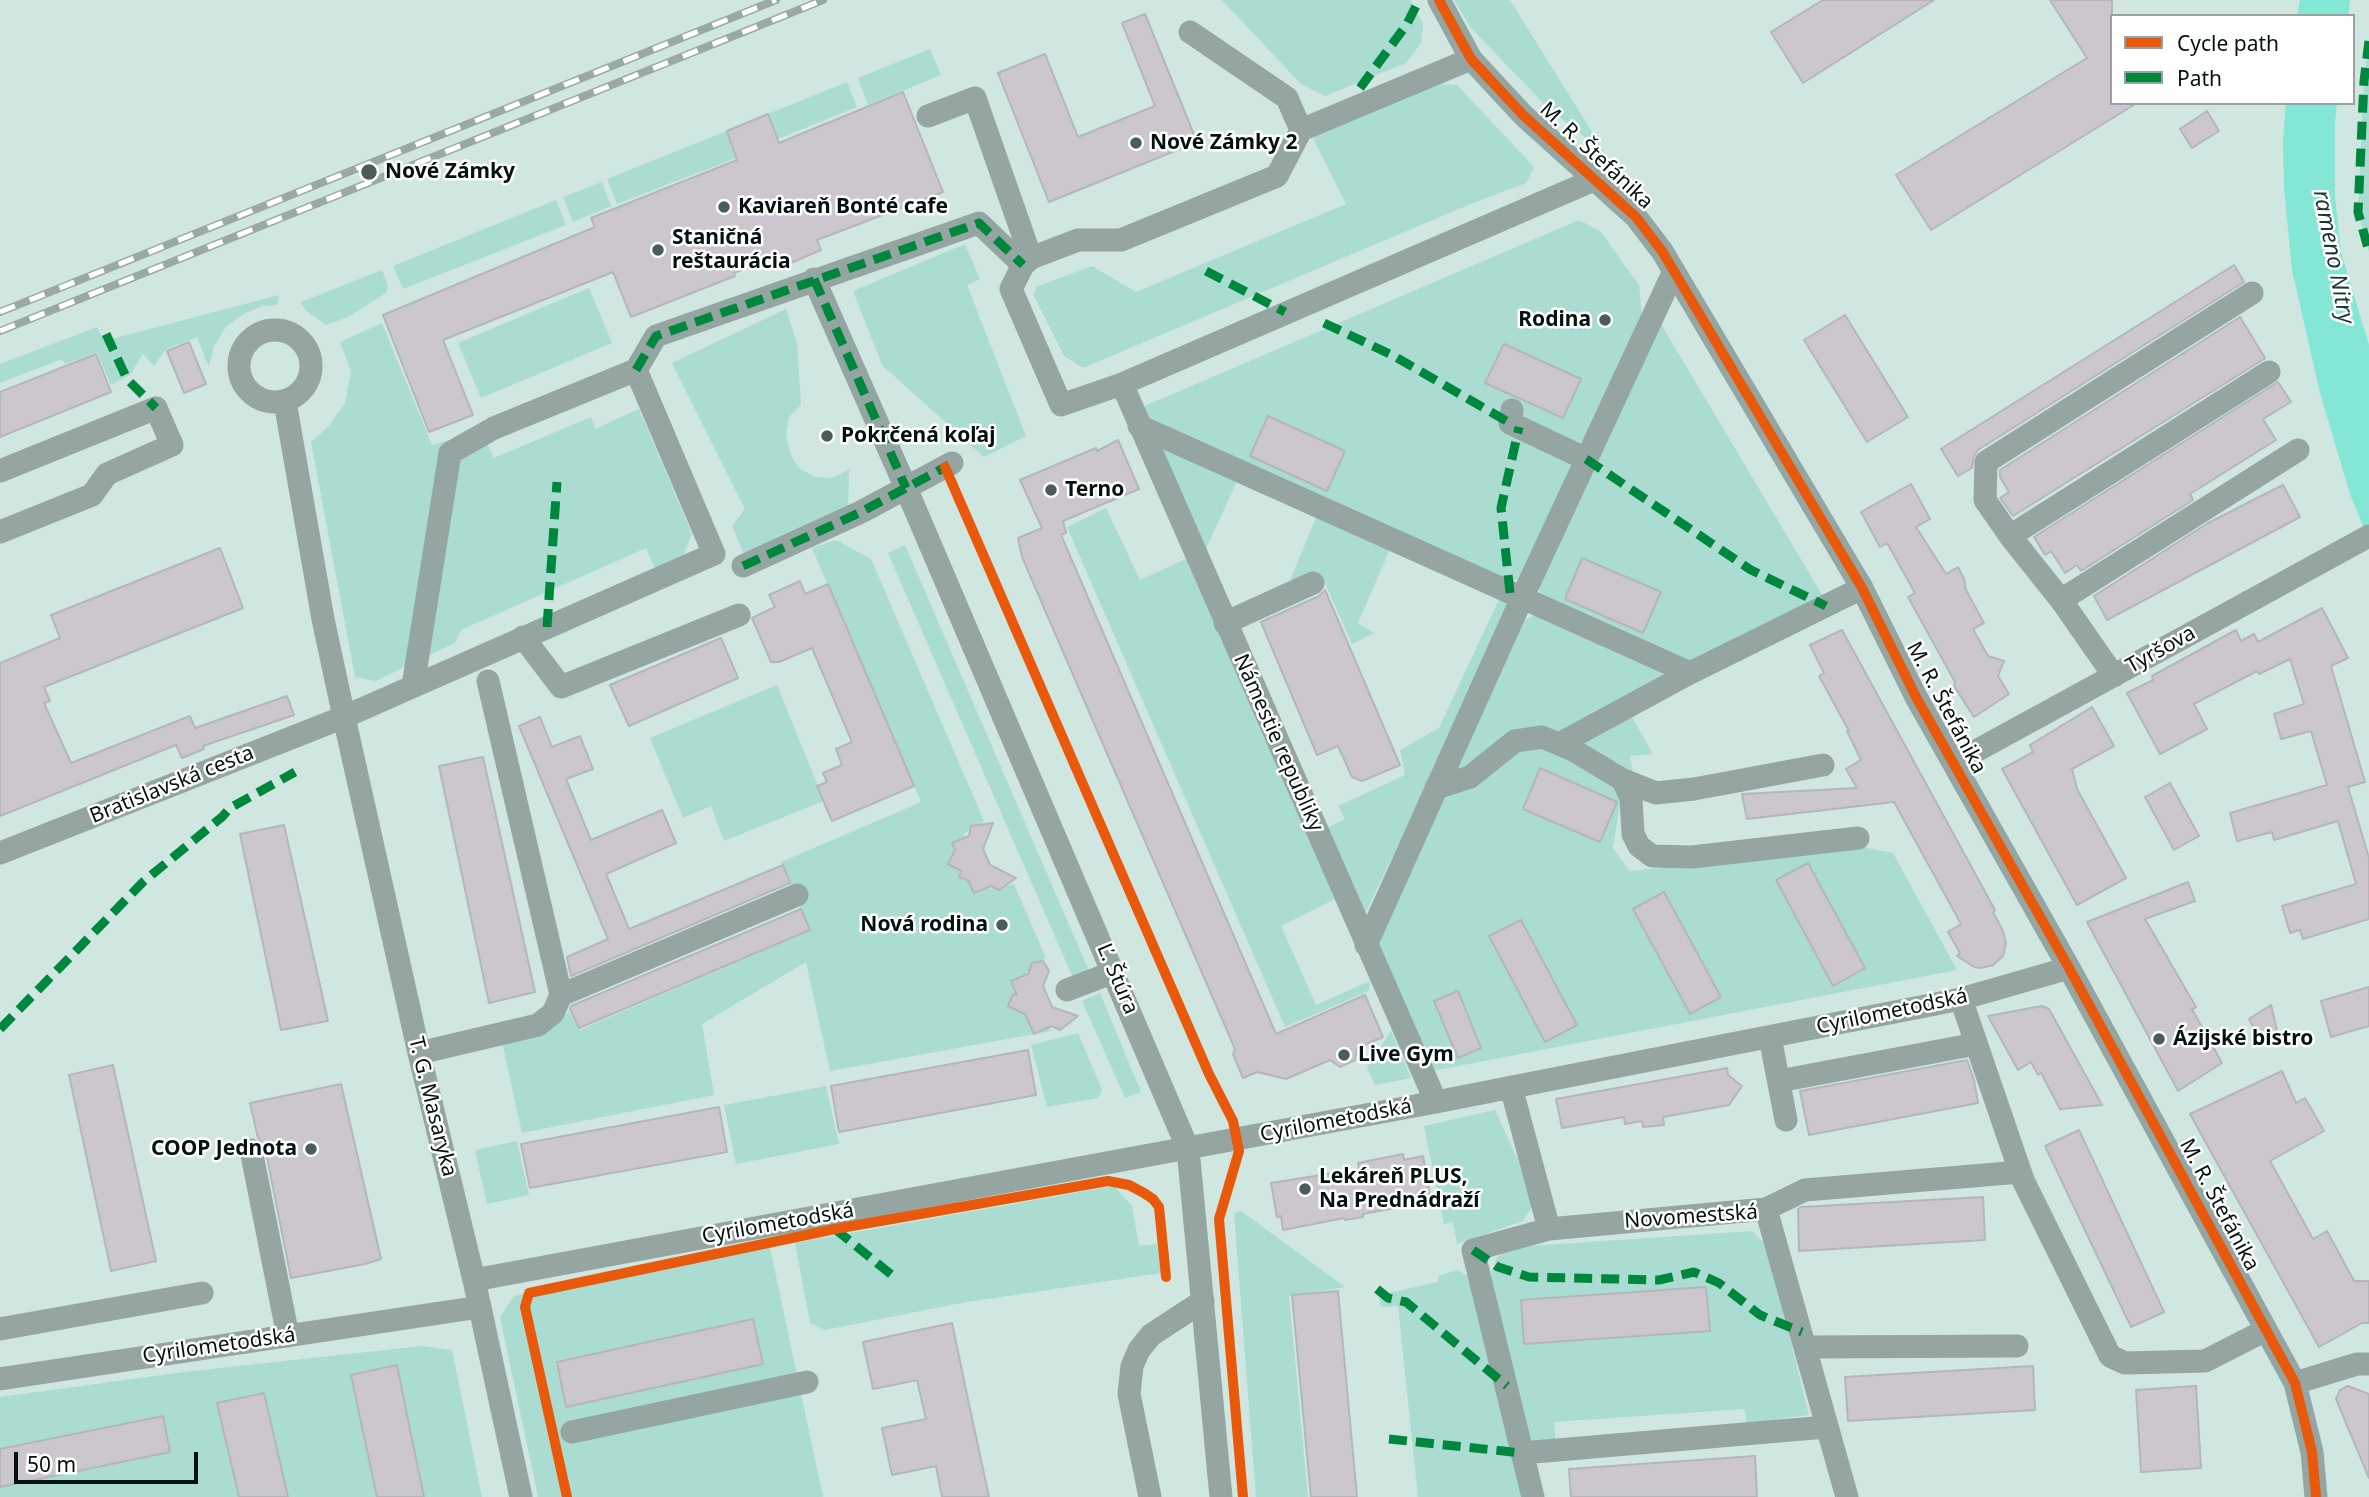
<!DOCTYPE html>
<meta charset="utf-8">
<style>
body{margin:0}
#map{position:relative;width:2369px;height:1497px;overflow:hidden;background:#d0e6e1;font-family:"Noto Sans",sans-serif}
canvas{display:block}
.legend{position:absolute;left:2110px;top:14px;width:245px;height:91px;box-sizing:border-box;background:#fff;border:2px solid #9ba19f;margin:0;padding:9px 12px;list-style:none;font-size:21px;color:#051310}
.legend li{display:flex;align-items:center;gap:14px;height:35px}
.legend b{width:35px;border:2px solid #9ba19f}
.scale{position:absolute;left:14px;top:1452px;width:184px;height:32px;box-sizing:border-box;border:4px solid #051310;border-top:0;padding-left:9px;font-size:21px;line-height:24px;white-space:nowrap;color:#051310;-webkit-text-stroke:5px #fff;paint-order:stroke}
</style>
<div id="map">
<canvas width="2369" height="1497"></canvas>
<ul class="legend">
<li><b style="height:9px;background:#e8590c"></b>Cycle path</li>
<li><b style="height:9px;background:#00873e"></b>Path</li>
</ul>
<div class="scale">50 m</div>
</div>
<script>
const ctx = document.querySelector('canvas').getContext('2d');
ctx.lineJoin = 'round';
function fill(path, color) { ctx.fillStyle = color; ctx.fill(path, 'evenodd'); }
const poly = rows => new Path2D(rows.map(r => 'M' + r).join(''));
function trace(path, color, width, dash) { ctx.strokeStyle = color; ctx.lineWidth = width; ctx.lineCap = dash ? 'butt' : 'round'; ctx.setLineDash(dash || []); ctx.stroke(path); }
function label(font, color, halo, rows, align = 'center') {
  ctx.font = font + ' "Noto Sans",sans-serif'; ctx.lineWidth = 5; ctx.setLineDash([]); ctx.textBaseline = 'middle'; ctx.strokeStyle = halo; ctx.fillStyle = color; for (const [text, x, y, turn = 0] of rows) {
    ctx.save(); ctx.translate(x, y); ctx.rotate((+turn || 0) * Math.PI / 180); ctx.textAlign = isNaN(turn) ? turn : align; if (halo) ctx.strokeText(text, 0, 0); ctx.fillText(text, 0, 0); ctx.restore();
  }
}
fill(poly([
 [1222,0,1410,0,1423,24,1421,43,1406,63,1325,96,1301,84],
 [1454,0,1510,0,1605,153,1547,107,1471,28],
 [2369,41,2369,252,2358,212,2364,81],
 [930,49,941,75,868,105,858,78],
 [847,82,857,107,778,139,768,114],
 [1428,84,1457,85,1534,167,1526,183,1473,203,1083,368,1064,356,1034,296,1036,287,1092,266,1136,292,1346,204,1312,136],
 [727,131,736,158,617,204,607,179],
 [602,182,611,206,573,222,563,197],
 [556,200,566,225,403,289,393,266],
 [1579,220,1600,231,1639,285,1642,317,1521,578,1505,583,1149,424,1140,408],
 [965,244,980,279,967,285,1026,436,984,457,882,365,853,291],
 [382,270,388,285,386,293,348,317,326,325,305,310,301,302],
 [589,288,612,343,481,398,458,343],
 [279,295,277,305,263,306,243,314,226,327,214,346,209,367,197,337,166,349,154,366,143,354,130,375,111,385,97,352,65,364,62,359,0,383,0,364,97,327,104,341],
 [786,309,797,343,801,405,789,417,786,435,791,456,799,468,815,477,831,478,849,470,848,512,746,559,732,526,745,509,672,363],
 [1658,319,1824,598,1706,660,1679,663,1542,600,1537,583],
 [382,323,432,445,453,439,486,441,494,458,591,417,595,429,639,409,692,534,682,558,655,569,646,548,461,630,455,643,376,681,355,677,311,442,328,427,345,403,351,371,340,342],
 [1162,443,1238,479,1204,553,1158,448],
 [1106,508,1140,580,1186,559,1335,899,1281,926,1316,1005,1370,981,1369,991,1285,1027,1067,527],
 [1318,513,1390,549,1358,623,1374,633,1352,644,1321,574,1287,588],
 [836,540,871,559,984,821,964,834,989,889,1014,884,1046,958,1026,972,1051,1031,830,1071,806,962,702,1024,714,1095,522,1133,502,1042,534,1035,569,1012,580,1030,810,931,781,862,921,802,812,548],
 [905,545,1089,971,1073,978,888,553],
 [1501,595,1511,609,1363,918,1323,830,1345,819,1338,806,1405,775,1400,750,1439,728],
 [1538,614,1662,669,1662,682,1624,703,1653,754,1630,756,1633,773,1621,797,1613,848,1630,871,1862,847,1893,853,1957,970,1432,1071,1376,947,1520,622],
 [777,685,824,801,724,841,711,806,683,818,650,738],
 [1100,993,1141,1092,1125,1098,1082,1001],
 [1391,1031,1411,1078,1375,1085,1367,1067],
 [1078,1033,1102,1090,1098,1098,1047,1107,1031,1045],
 [826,1086,839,1144,736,1164,724,1105],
 [1495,1110,1536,1200,1523,1221,1457,1244,1453,1222,1444,1224,1424,1126],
 [517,1141,529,1195,487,1204,475,1150],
 [1114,1186,1132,1206,1139,1246,1157,1244,1161,1273,961,1303,825,1330,810,1323,795,1243],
 [1241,1211,1345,1287,1289,1296,1308,1497,1256,1497,1234,1213],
 [1752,1231,1767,1246,1809,1415,1747,1423,1744,1409,1554,1422,1556,1443,1528,1443,1490,1277,1497,1257,1515,1247],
 [769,1243,823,1497,538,1497,500,1317,514,1296],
 [1458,1270,1472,1279,1525,1497,1418,1497,1398,1306,1381,1307,1379,1295,1438,1282,1438,1276],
 [422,1346,452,1350,482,1497,0,1497,0,1397,184,1372]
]), '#aadcd1');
fill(poly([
 [2300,0,2350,0,2348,16,2297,16],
 [2286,103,2337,103,2335,123,2335,197,2341,252,2369,345,2369,541,2350,494,2320,393,2292,270,2284,188,2283,139]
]), '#84e6d4');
const building = poly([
 [1823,0,1934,0,1803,83,1771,32,1823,0],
 [2050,0,2112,0,2112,103,2137,103,1931,230,1896,175,2087,58,2050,0],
 [1145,14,1197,142,1049,202,998,73,1045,54,1078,137,1155,106,1122,23,1145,14],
 [903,92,943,192,817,240,821,250,793,262,781,266,777,256,734,273,735,276,631,317,613,272,443,340,473,415,429,432,383,315,595,227,591,218,737,160,727,131,768,114,779,143,903,92],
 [2207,111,2219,131,2192,148,2180,129,2207,111],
 [2234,265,2244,282,1978,450,1974,456,1972,468,1958,476,1941,449,2234,265],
 [1845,315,1908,417,1867,442,1804,340,1845,315],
 [2240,317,2265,358,2264,359,2013,516,2000,498,2009,492,2000,477,2000,470,2240,317],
 [189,342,206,384,184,393,167,351,189,342],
 [1504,344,1581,379,1563,418,1485,383,1504,344],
 [96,354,111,392,0,437,0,392,96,354],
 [2278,382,2291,402,2263,419,2276,440,2190,494,2193,500,2081,571,2077,565,2065,573,2051,551,2045,555,2034,537,2278,382],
 [1268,416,1345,451,1327,491,1250,456,1268,416],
 [1118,440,1139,489,1063,521,1066,533,1061,535,1276,1034,1365,995,1383,1037,1357,1048,1355,1060,1340,1067,1330,1060,1286,1079,1257,1072,1243,1078,1233,1054,1235,1049,1022,557,1018,538,1042,528,1020,480,1096,448,1097,451,1118,440],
 [1911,484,1930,519,1916,527,1946,574,1958,567,1964,579,1966,590,1984,623,1973,629,1988,656,2004,661,1998,676,2009,694,1974,717,1954,686,1955,682,1908,597,1915,593,1887,543,1880,547,1861,512,1911,484],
 [2283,485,2300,517,2107,620,2094,596,2208,523,2283,485],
 [220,548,243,608,44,687,50,701,44,703,71,763,190,716,195,728,287,696,294,715,203,746,204,749,182,758,176,745,0,816,0,663,60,638,51,615,220,548],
 [1582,558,1661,592,1643,633,1565,599,1582,558],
 [800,581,805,594,828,584,914,786,832,821,817,786,827,782,823,773,842,765,836,749,852,742,812,648,779,662,771,662,752,618,775,607,769,595,800,581],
 [1325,590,1400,765,1362,781,1352,777,1338,746,1317,755,1261,622,1319,596,1325,590],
 [2322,608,2348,658,2331,666,2365,782,2348,787,2369,858,2369,919,2303,939,2300,930,2290,933,2282,906,2356,884,2338,821,2274,840,2272,832,2237,841,2230,813,2327,785,2311,731,2281,739,2274,714,2304,704,2290,659,2259,674,2257,671,2194,704,2207,729,2160,754,2127,693,2153,680,2152,676,2236,630,2241,641,2254,634,2258,642,2322,608],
 [1842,630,1995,910,1993,912,2003,931,2006,943,2003,956,1993,965,1981,968,1974,967,1957,956,1960,953,1948,932,1961,924,1894,802,1747,819,1742,794,1857,788,1846,769,1861,760,1847,731,1849,731,1819,676,1824,673,1810,645,1842,630],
 [721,638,738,678,629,726,610,685,721,638],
 [2092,707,2114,746,2072,769,2077,789,2126,878,2077,905,2002,769,2033,752,2030,745,2092,707],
 [540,717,552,747,580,736,593,769,566,779,591,840,662,810,676,843,606,874,629,929,783,865,790,883,571,976,567,957,608,939,519,726,540,717],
 [483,757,535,992,489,1003,439,766,483,757],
 [1540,768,1617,802,1600,842,1523,809,1540,768],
 [2170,783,2199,836,2174,850,2145,797,2170,783],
 [993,823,983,849,990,865,1016,878,999,890,991,886,974,893,968,880,959,877,961,871,948,864,955,850,952,843,969,836,971,826,993,823],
 [284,825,328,1021,281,1030,240,834,284,825],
 [1808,863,1865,968,1833,986,1776,880,1808,863],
 [2188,882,2195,901,2145,919,2196,1007,2192,1009,2222,1063,2178,1091,2087,922,2188,882],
 [1664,892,1721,997,1690,1014,1633,909,1664,892],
 [801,909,810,930,579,1028,570,1009,571,1006,801,909],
 [1521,920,1577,1025,1545,1042,1489,936,1521,920],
 [1043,961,1049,971,1043,986,1052,1007,1078,1016,1060,1030,1051,1026,1034,1034,1025,1014,1008,1006,1013,994,1017,995,1011,981,1028,974,1032,963,1043,961],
 [2369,987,2369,1026,2331,1037,2321,1001,2369,987],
 [1458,991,1481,1048,1458,1058,1434,1001,1458,991],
 [2271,1005,2277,1030,2260,1040,2249,1019,2271,1005],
 [2042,1006,2049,1009,2102,1105,2060,1109,2041,1073,2038,1075,2031,1062,2018,1070,1988,1016,2042,1006],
 [1028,1050,1036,1095,839,1132,831,1086,1028,1050],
 [1967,1060,1974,1080,1978,1103,1809,1135,1800,1091,1967,1060],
 [113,1065,156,1261,111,1271,69,1075,113,1065],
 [1727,1068,1728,1075,1742,1086,1729,1105,1663,1117,1664,1125,1643,1127,1642,1121,1625,1124,1624,1117,1562,1128,1556,1099,1727,1068],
 [2282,1071,2296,1103,2305,1098,2324,1131,2270,1161,2313,1239,2327,1231,2354,1281,2369,1281,2369,1323,2362,1323,2319,1347,2190,1114,2282,1071],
 [341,1084,381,1259,365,1264,291,1278,265,1147,258,1138,250,1103,341,1084],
 [719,1107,727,1152,530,1188,521,1144,719,1107],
 [2079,1130,2164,1312,2131,1327,2045,1146,2079,1130],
 [1403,1154,1404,1160,1423,1156,1431,1201,1363,1214,1363,1217,1345,1220,1344,1218,1283,1230,1281,1216,1277,1217,1271,1183,1359,1169,1358,1163,1403,1154],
 [1983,1197,1985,1240,1799,1251,1798,1209,1801,1207,1983,1197],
 [1706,1287,1710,1331,1524,1344,1521,1300,1706,1287],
 [1338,1291,1357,1497,1311,1497,1292,1295,1338,1291],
 [753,1319,763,1364,566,1407,557,1362,753,1319],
 [952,1323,966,1390,989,1497,942,1497,936,1466,892,1475,882,1428,926,1419,917,1380,873,1389,863,1342,952,1323],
 [397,1365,410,1430,424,1497,377,1497,351,1375,397,1365],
 [2033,1366,2035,1410,1848,1421,1845,1377,2033,1366],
 [2196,1386,2201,1468,2141,1472,2136,1390,2196,1386],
 [2348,1386,2369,1394,2369,1478,2336,1399,2340,1390,2348,1386],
 [264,1393,288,1497,239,1497,217,1403,264,1393],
 [163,1416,170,1452,0,1487,0,1449,163,1416],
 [1755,1456,1757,1497,1571,1497,1569,1469,1755,1456]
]);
fill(building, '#ccc7cf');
trace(building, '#b3b7b9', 2);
trace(poly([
 [1439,0,1471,59,1523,115,1636,217,1662,251,1862,588,1916,697,2069,968,2295,1383,2312,1452,2316,1497],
 [1190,32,1287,98,1301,130],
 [1471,59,1301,130,1277,176,1121,240,1078,240,1031,258,1023,265,1011,289,1061,405,1122,384,1596,179],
 [928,116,975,98,1031,258],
 [814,279,906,488,1188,1149,1221,1497],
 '239 366a36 36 0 1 1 72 0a36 36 0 1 1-72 0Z',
 [636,370,656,336,979,223,1023,265],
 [1122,384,1436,1102],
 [285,402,323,619,344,717,419,1053,474,1280,521,1497],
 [1512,410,1510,423,1586,459],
 [1139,426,1690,673,1862,588],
 [0,471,156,408,172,445,107,474,92,495,0,532],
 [2010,536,2269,372],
 [743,566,861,512,952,463],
 [2061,600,2298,450],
 [1225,623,1313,583],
 [523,637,561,687,739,615],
 [2114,676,2061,600,2010,536,1985,500,1986,462,2252,293],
 [413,686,450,453,494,428,636,370],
 [1559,744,1690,673],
 [1954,763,2369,536],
 [1623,780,1631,798,1633,834,1639,846,1652,856,1692,857,1858,838],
 [1436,788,1470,777,1515,741,1542,737,1573,750,1623,780,1656,793,1694,789,1823,765],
 [0,853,344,717,714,554,636,370],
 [1366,945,1522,598,1674,271],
 [1067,990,1114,972],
 [561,995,797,895],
 [1961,999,2023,1180,2110,1356,2125,1363,2205,1361,2266,1330],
 [1770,1037,1786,1120],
 [419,1053,538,1025,553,1013,561,995,488,681],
 [1779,1081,1976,1044],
 [1511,1087,1549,1229,1766,1209,1847,1497],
 [251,1150,288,1336],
 [1766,1209,1805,1190,2020,1172],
 [474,1280,1436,1102,1961,999,2069,968],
 [0,1329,202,1293],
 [1807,1347,2017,1346],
 [0,1379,480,1307],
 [2295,1383,2357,1364,2369,1364],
 [572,1432,807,1382],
 [1522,1453,1826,1427],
 [1150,1497,1129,1394,1132,1366,1139,1350,1151,1335,1203,1301],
 [1533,1497,1473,1250,1549,1229]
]), '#94a5a2', 23);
const rail = poly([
 [0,312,776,0],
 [0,331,823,0]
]);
trace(rail, '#99aaa6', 8);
trace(rail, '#fff', 5, [16]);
trace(poly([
 [2369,41,2364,81,2358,212,2369,252],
 [1360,88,1407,24,1419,0],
 [1206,271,1285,312],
 [814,279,906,488],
 [1324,323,1394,356,1510,423],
 [106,334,127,379,156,408],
 [636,370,656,336,979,223,1023,265],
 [1586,459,1751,570,1826,606],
 [743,566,861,512,949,465],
 [1510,593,1501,508,1519,427],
 [547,627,557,482],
 [0,1029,143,882,222,817,230,808,295,772],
 [835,1229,893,1276],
 [1473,1250,1498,1267,1529,1277,1659,1280,1694,1272,1719,1283,1760,1315,1802,1332],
 [1377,1289,1388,1298,1406,1302,1507,1386],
 [1389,1439,1522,1453]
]), '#00873e', 9, [18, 9]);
trace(poly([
 [1439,0,1471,59,1523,115,1636,217,1662,251,1862,588,1916,697,2069,968,2295,1383,2312,1452,2316,1497],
 [945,467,1209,1074,1233,1121,1239,1151,1219,1219,1243,1497],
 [567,1497,525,1307,529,1293,835,1229,1108,1181,1129,1185,1144,1193,1153,1199,1159,1207,1166,1277]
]), '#e8590c', 10);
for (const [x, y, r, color] of [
 [1136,143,7,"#4c5d59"],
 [369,172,9,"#4c5d59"],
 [724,207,7,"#4c5d59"],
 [658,250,7,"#4c5d59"],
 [1605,320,7,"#4c5d59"],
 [827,436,7,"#4c5d59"],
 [1051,490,7,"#4c5d59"],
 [1002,925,7,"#4c5d59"],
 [2159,1039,7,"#4c5d59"],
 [1344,1055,7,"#4c5d59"],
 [311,1149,7,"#4c5d59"],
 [1305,1189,7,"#4c5d59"]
]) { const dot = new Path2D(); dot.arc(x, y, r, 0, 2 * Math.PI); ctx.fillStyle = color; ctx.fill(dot); trace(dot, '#fff', 2.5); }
label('bold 21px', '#051310', '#fff', [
 ["Nové Zámky 2",1150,143],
 ["Nové Zámky",385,172],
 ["Kaviareň Bonté cafe",738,207],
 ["Staničná",672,238],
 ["reštaurácia",672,262],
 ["Rodina",1591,320,"right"],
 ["Pokrčená koľaj",841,436],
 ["Terno",1065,490],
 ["Nová rodina",988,925,"right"],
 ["Ázijské bistro",2173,1039],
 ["Live Gym",1358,1055],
 ["COOP Jednota",297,1149,"right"],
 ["Lekáreň PLUS,",1319,1177],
 ["Na Prednádraží",1319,1201]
], 'left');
label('21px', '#051310', '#fff', [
 ["M. R. Štefánika",1596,156,43],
 ["Tyršova",2161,650,-29],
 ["M. R. Štefánika",1946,708,62],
 ["Námestie republiky",1278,743,66],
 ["Bratislavská cesta",172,785,-22],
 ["Ľ. Štúra",1117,979,67],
 ["Cyrilometodská",1892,1012,-12],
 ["T. G. Masaryka",432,1107,76],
 ["Cyrilometodská",1336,1121,-11],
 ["M. R. Štefánika",2219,1205,62],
 ["Novomestská",1691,1217,-4],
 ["Cyrilometodská",778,1224,-10],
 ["Cyrilometodská",219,1346,-8]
]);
label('italic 23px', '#1f3531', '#fff', [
 ["rameno Nitry",2333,257,79]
]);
</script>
